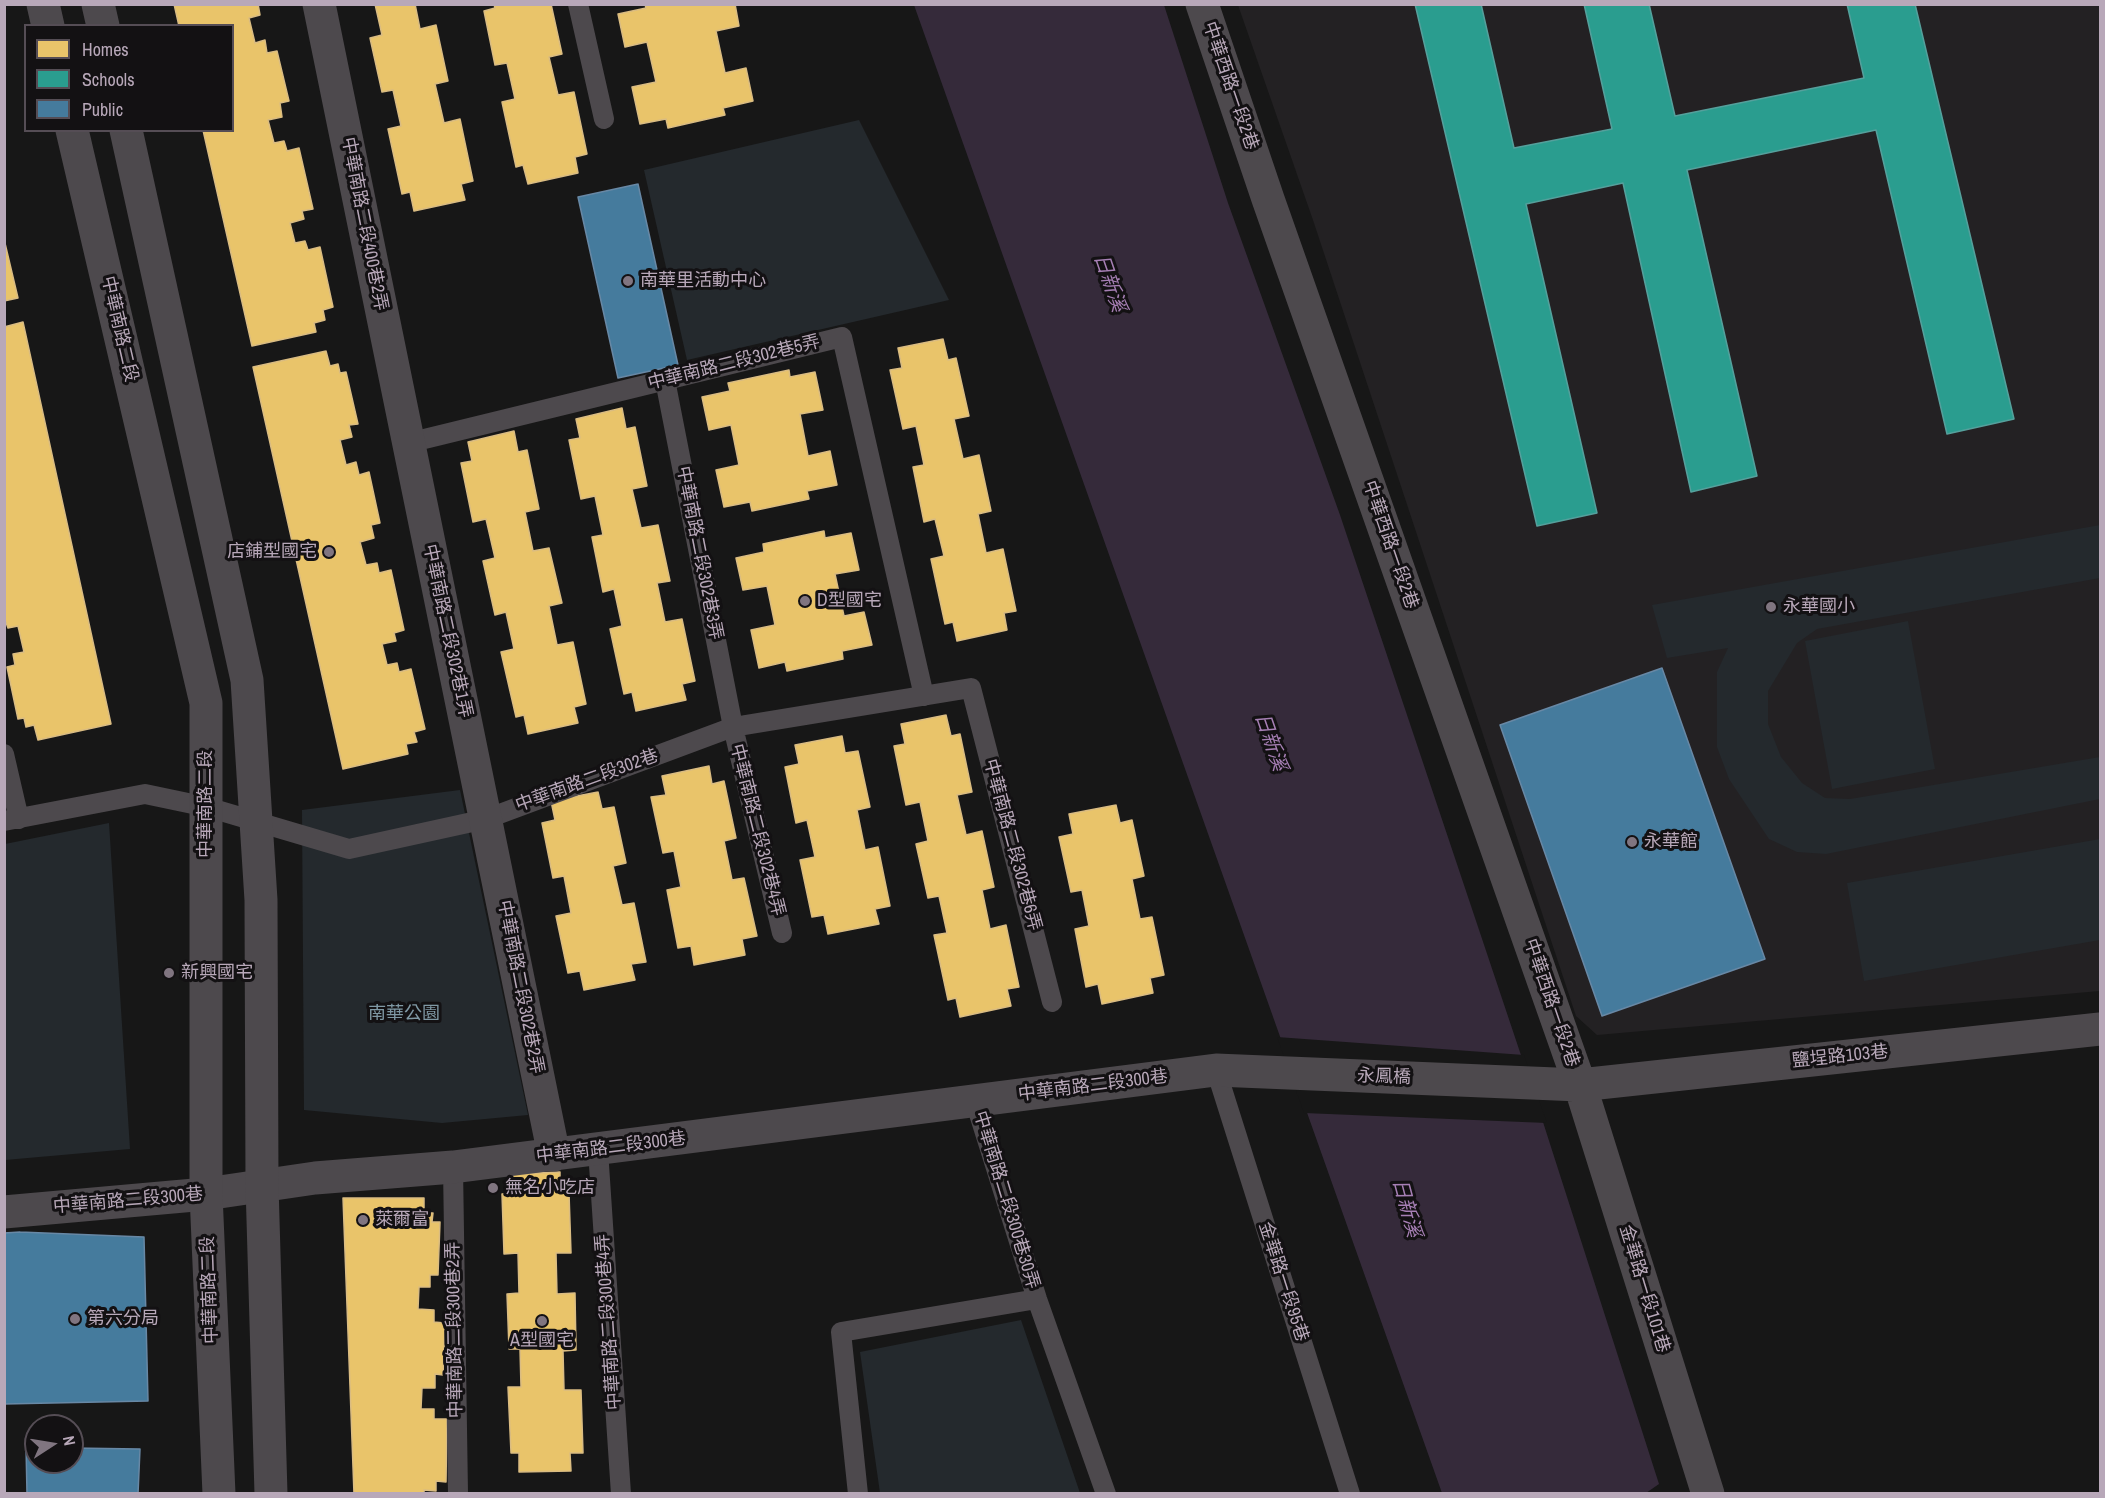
<!DOCTYPE html>
<meta charset="utf-8">
<style>
body{margin:0}
#map{position:relative;width:2105px;height:1498px;overflow:hidden;background:#171717;font-family:"Archivo Narrow",sans-serif}
canvas{display:block}
.frame{position:absolute;inset:0;border:6px solid #b8a8b9;pointer-events:none}
.legend{position:absolute;left:24px;top:24px;width:210px;height:108px;box-sizing:border-box;background:#131113;border:2px solid #554d55;margin:0;padding:8px 10px;list-style:none;font-size:18px;color:#b8a8b9}
.legend li{display:flex;align-items:center;gap:12px;height:30px}
.legend b{width:30px;border:2px solid #554d55}
.north{position:absolute;left:24px;top:1414px;width:60px;height:60px;box-sizing:border-box;background:#131113;border:2px solid #554d55;border-radius:50%;rotate:78deg;font-size:16px;font-weight:700;line-height:24px;text-align:center;color:#b8a8b9}
.north::after{content:'';display:block;margin:auto;width:21px;height:27px;background:#807580;clip-path:polygon(50% 0,100% 100%,50% 72%,0 100%)}
</style>
<div id="map">
<canvas width="2105" height="1498"></canvas>
<div class="frame"></div>
<ul class="legend">
<li><b style="height:16px;background:#e9c46a"></b>Homes</li>
<li><b style="height:16px;background:#2a9d8f"></b>Schools</li>
<li><b style="height:16px;background:#457b9d"></b>Public</li>
</ul>
<div class="north">N</div>
</div>
<script>
const ctx = document.querySelector('canvas').getContext('2d');
ctx.lineJoin = 'round';
function fill(path, color) { ctx.fillStyle = color; ctx.fill(path, 'evenodd'); }
const poly = rows => new Path2D(rows.map(r => 'M' + r).join(''));
function trace(path, color, width, dash) { ctx.strokeStyle = color; ctx.lineWidth = width; ctx.lineCap = dash ? 'butt' : 'round'; ctx.setLineDash(dash || []); ctx.stroke(path); }
function label(font, color, halo, rows, align = 'center') {
  ctx.font = font + ' "Archivo Narrow","Noto Sans TC",sans-serif'; ctx.lineWidth = 6; ctx.setLineDash([]); ctx.textBaseline = 'middle'; ctx.strokeStyle = halo; ctx.fillStyle = color; for (const [text, x, y, turn = 0] of rows) {
    ctx.save(); ctx.translate(x, y); ctx.rotate((+turn || 0) * Math.PI / 180); ctx.textAlign = isNaN(turn) ? turn : align; if (halo) ctx.strokeText(text, 0, 0); ctx.fillText(text, 0, 0); ctx.restore();
  }
}
fill(poly([
 [1238,5,2100,5,2100,991,1597,1035,1576,1016,1314,223]
]), '#232123');
fill(poly([
 [859,120,949,300,687,360,644,170],
 [2100,525,2100,578,1817,629,1797,643,1768,691,1768,724,1781,757,1802,783,1825,798,1850,799,2100,757,2100,799,1826,854,1797,852,1769,839,1729,779,1717,747,1717,672,1728,648,1667,658,1652,605],
 [1908,621,1935,769,1832,789,1805,641],
 [460,790,528,1115,442,1123,304,1110,302,810],
 [109,823,130,1149,5,1160,5,844],
 [2100,839,2100,940,1864,981,1847,883],
 [1021,1320,1080,1493,880,1493,860,1352]
]), '#24292d');
fill(poly([
 [914,5,1164,5,1228,203,1340,515,1534,1094,1659,1484,1646,1493,1442,1493]
]), '#352a3a');
fill(poly([
 [1277,1037,1524,1055,1547,1123,1304,1113]
]), '#171717');
const homes = poly([
 [174,4,258,4,260,15,249,18,255,43,265,40,267,53,277,51,289,101,280,103,282,117,268,120,274,143,284,141,287,151,299,148,313,209,302,211,304,219,290,223,295,243,305,241,308,250,320,247,333,307,323,310,325,320,314,323,316,332,252,346,203,130,232,130,232,26,179,26,174,4],
 [375,4,415,4,420,29,436,25,448,81,435,84,444,123,460,119,473,181,461,184,465,200,414,211,410,192,402,194,388,129,401,126,393,90,382,92,370,38,382,35,375,4],
 [494,4,551,4,562,54,549,57,558,95,574,92,587,154,575,157,578,173,528,184,523,165,516,167,502,102,515,99,507,63,495,65,484,11,495,8,494,4],
 [645,4,735,4,739,26,716,31,725,73,746,68,753,101,723,108,725,115,668,128,666,119,640,124,632,87,656,82,647,42,625,47,618,14,646,8,645,4],
 [4,239,18,298,4,301,4,239],
 [23,322,111,724,38,740,34,725,26,727,24,718,18,719,7,667,15,665,13,654,24,652,18,626,8,628,4,617,4,327,23,322],
 [943,339,948,360,956,358,969,416,954,419,963,459,979,455,991,511,978,514,986,553,1003,549,1016,611,1004,613,1007,630,957,641,953,622,945,624,931,559,944,556,935,519,924,522,913,467,924,465,916,426,903,429,890,370,902,368,898,348,943,339],
 [326,351,330,366,338,364,340,373,346,372,358,424,349,425,352,437,340,440,346,465,356,462,359,475,369,472,380,523,371,525,374,538,360,542,366,565,377,563,379,573,391,570,404,630,394,633,396,641,382,644,387,665,397,663,399,672,411,669,425,729,414,732,417,742,406,744,408,754,343,769,253,367,326,351],
 [789,370,790,377,815,372,823,410,800,414,808,456,830,451,837,485,807,491,809,499,752,511,750,502,724,507,716,470,739,465,731,425,709,430,702,397,730,391,728,383,789,370],
 [622,408,626,429,635,427,647,486,632,489,641,528,658,525,670,581,657,583,665,622,682,619,695,681,682,684,686,700,636,711,632,692,624,694,610,629,622,626,614,589,603,592,592,537,603,535,595,496,581,499,569,440,580,438,576,419,622,408],
 [514,431,518,452,527,450,539,509,525,512,533,551,549,548,562,603,549,606,557,645,573,642,586,704,574,707,578,723,528,734,524,715,516,717,501,652,514,649,506,612,495,615,483,561,495,558,486,519,473,522,461,463,472,461,468,442,514,431],
 [824,531,825,538,851,533,859,570,835,574,844,616,864,612,872,645,842,651,843,659,787,671,785,662,759,668,751,630,775,625,767,586,743,590,736,558,764,552,763,544,824,531],
 [946,715,951,736,960,734,972,792,957,795,966,835,982,831,994,887,982,890,990,929,1006,925,1019,987,1007,989,1011,1006,960,1017,956,998,948,1000,934,935,947,933,939,896,928,898,916,844,928,841,920,802,906,805,894,746,905,744,901,724,946,715],
 [842,736,845,753,858,751,870,807,857,810,865,850,878,847,890,906,875,909,879,924,828,934,824,915,812,917,800,860,815,857,807,820,796,823,785,767,799,764,795,745,842,736],
 [709,766,712,784,724,781,736,838,724,841,732,880,744,878,757,936,742,939,745,955,694,965,691,946,678,948,667,890,681,887,674,851,663,853,651,797,666,795,662,776,709,766],
 [598,792,602,809,614,807,626,863,613,866,622,905,634,903,646,962,631,964,635,980,584,990,580,971,568,973,556,916,571,913,564,876,553,878,542,823,555,820,551,801,598,792],
 [1116,805,1120,823,1132,820,1144,876,1132,879,1140,919,1152,917,1164,975,1150,978,1153,993,1102,1004,1098,984,1086,987,1075,929,1089,926,1082,890,1071,892,1059,837,1073,834,1069,814,1116,805],
 [560,1172,560,1193,569,1193,571,1253,556,1253,557,1294,575,1293,576,1350,563,1351,564,1390,581,1390,583,1453,570,1453,571,1471,519,1472,519,1453,511,1453,508,1387,521,1387,520,1349,509,1349,507,1294,519,1293,518,1253,504,1254,502,1194,514,1193,513,1174,560,1172],
 [343,1198,424,1198,424,1213,433,1213,432,1222,440,1222,438,1275,430,1275,430,1287,419,1287,418,1309,434,1310,434,1322,445,1323,443,1375,435,1374,435,1388,422,1388,421,1409,434,1409,434,1419,447,1419,446,1482,436,1481,436,1491,424,1490,424,1494,354,1494,343,1198]
]);
fill(homes, '#e9c46a');
trace(homes, '#dabc82', 1.5);
const schools = poly([
 [1415,4,1481,4,1514,148,1612,129,1584,4,1649,4,1675,116,1864,78,1847,4,1915,4,2014,419,1947,434,1876,130,1687,170,1757,476,1691,492,1623,183,1526,204,1597,513,1537,526,1415,4]
]);
fill(schools, '#2a9d8f');
trace(schools, '#55a09c', 1.5);
const public = poly([
 [638,184,678,365,618,378,578,197,638,184],
 [1662,668,1765,959,1602,1016,1500,725,1662,668],
 [20,1232,144,1237,148,1401,4,1404,4,1233,20,1232],
 [26,1447,36,1447,36,1462,72,1462,72,1448,140,1449,138,1494,27,1494,26,1447]
]);
fill(public, '#457b9d');
trace(public, '#6888a5', 1.5);
trace(poly([
 [578,4,604,119],
 [665,380,733,727,782,933],
 [408,443,842,337,924,696],
 [4,754,19,819],
 [4,821,145,794,207,807,349,849,486,819,733,727,971,688,1052,1002],
 [1216,1070,1350,1494],
 [975,1101,1037,1299,1106,1494],
 [598,1150,621,1494],
 [453,1167,458,1494],
 [858,1494,841,1332,1037,1299]
]), '#4d494d', 20);
trace(poly([
 [319,4,554,1155],
 [1202,4,1268,199,1580,1085,1708,1494],
 [4,1212,206,1194,315,1178,453,1167,1216,1070,1580,1085,2100,1029]
]), '#4d494d', 33);
trace(poly([
 [43,4,48,26],
 [98,4,103,26],
 [72,130,206,703,206,1194,219,1494],
 [126,130,247,680,261,900,262,1185,271,1494]
]), '#4d494d', 33);
for (const [x, y, r, color] of [
 [628,281,6,"#807580"],
 [329,552,6,"#807580"],
 [805,601,6,"#807580"],
 [1771,607,6,"#807580"],
 [1632,842,6,"#807580"],
 [169,973,6,"#807580"],
 [493,1188,6,"#807580"],
 [363,1220,6,"#807580"],
 [75,1319,6,"#807580"],
 [542,1321,6,"#807580"]
]) { const dot = new Path2D(); dot.arc(x, y, r, 0, 2 * Math.PI); ctx.fillStyle = color; ctx.fill(dot); trace(dot, '#131113', 2); }
label('18px', '#b8a8b9', '#131113', [
 ["中華西路一段2巷",1230,86,71],
 ["中華南路二段400巷2弄",364,224,79],
 ["中華南路二段",119,329,77],
 ["中華南路二段302巷5弄",734,363,-14],
 ["中華西路一段2巷",1390,545,71],
 ["中華南路二段302巷3弄",699,553,79],
 ["中華南路二段302巷1弄",447,631,78],
 ["中華南路二段302巷",587,781,-20],
 ["中華南路二段",206,804,-90],
 ["中華南路二段302巷4弄",757,830,76],
 ["中華南路二段302巷6弄",1012,845,75],
 ["中華南路二段302巷2弄",520,987,79],
 ["中華西路一段2巷",1551,1003,71],
 ["鹽埕路103巷",1840,1057,-6],
 ["永鳳橋",1384,1077,2],
 ["中華南路二段300巷",1093,1086,-7],
 ["中華南路二段300巷",611,1148,-7],
 ["中華南路二段300巷30弄",1006,1200,73],
 ["中華南路二段300巷",128,1201,-5],
 ["金華路一段95巷",1283,1282,72],
 ["金華路一段101巷",1644,1289,73],
 ["中華南路二段",210,1290,-92],
 ["中華南路二段300巷4弄",609,1322,-94],
 ["中華南路二段300巷2弄",455,1330,-91]
]);
label('18px', '#b8a8b9', '#131113', [
 ["南華里活動中心",640,281],
 ["店鋪型國宅",317,552,"right"],
 ["D型國宅",817,601],
 ["永華國小",1783,607],
 ["永華館",1644,842],
 ["新興國宅",181,973],
 ["無名小吃店",505,1188],
 ["萊爾富",375,1220],
 ["第六分局",87,1319],
 ["A型國宅",542,1341,"center"]
], 'left');
label('18px', '#7f98a4', '#131113', [
 ["南華公園",404,1014]
]);
label('italic 20px', '#a67fb4', '#131113', [
 ["日新溪",1109,283,71],
 ["日新溪",1270,742,71],
 ["日新溪",1406,1208,75]
]);
</script>
